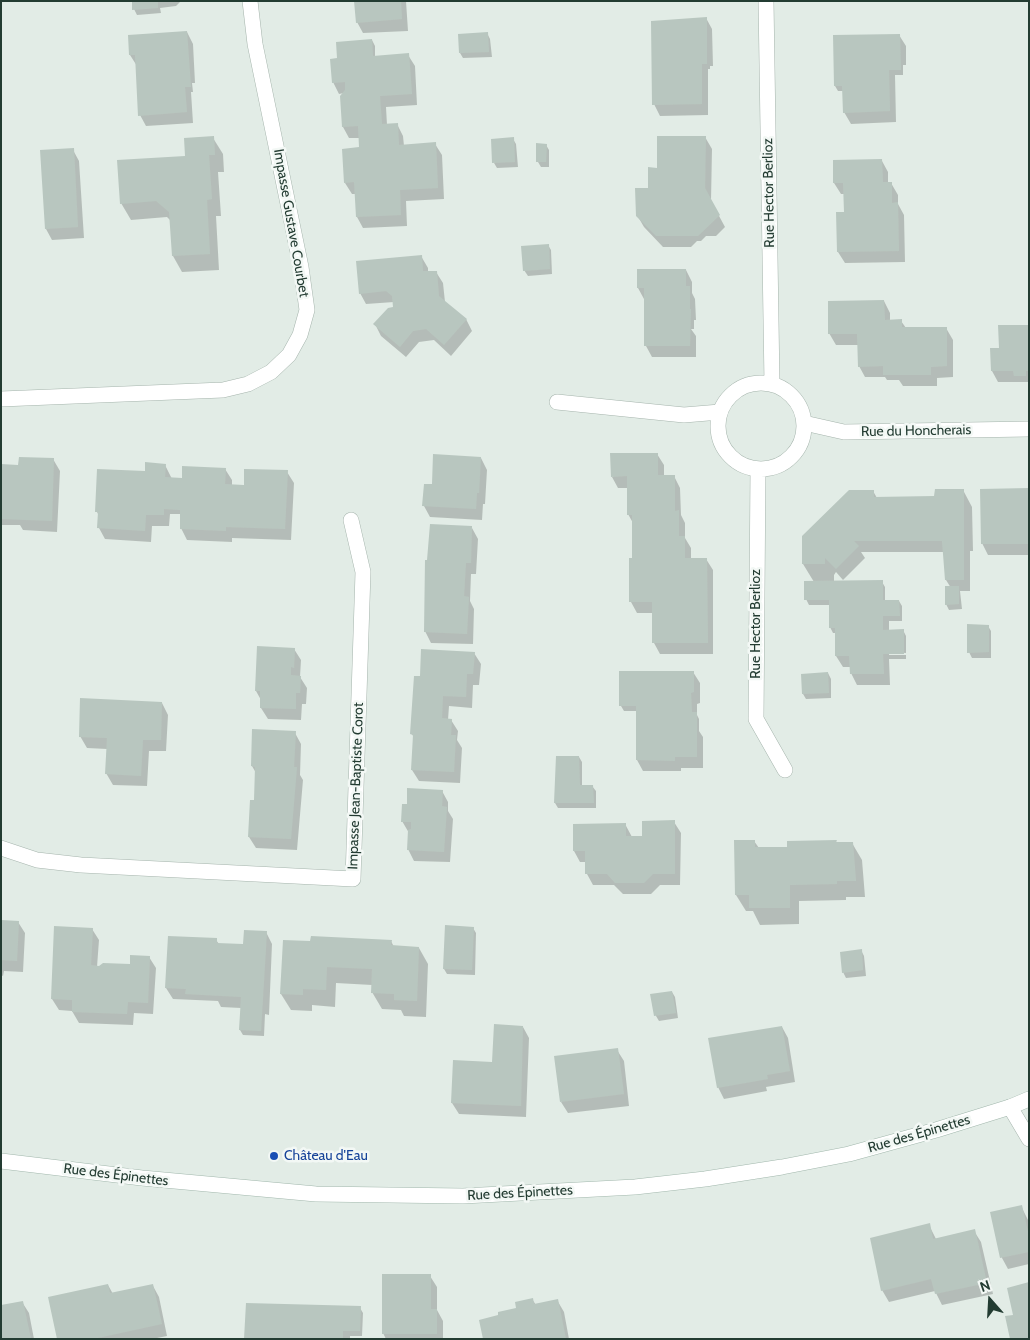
<!DOCTYPE html>
<meta charset="utf-8">
<style>
body{margin:0}
#map{position:relative;width:1030px;height:1340px;overflow:hidden;background:#e2ece6;font-family:Cabin,sans-serif}
canvas{display:block}
.frame{position:absolute;inset:0;border:2px solid #233c32;pointer-events:none}
.north{position:absolute;left:965px;top:1275px;width:50px;height:50px;-webkit-text-stroke:4px #f3f8f5;paint-order:stroke;rotate:341deg;font-size:14px;font-weight:700;line-height:20px;text-align:center;color:#233c32}
.north::after{content:'';display:block;margin:auto;width:18px;height:22px;background:#233c32;clip-path:polygon(50% 0,100% 100%,50% 72%,0 100%)}
</style>
<div id="map">
<canvas width="1030" height="1340"></canvas>
<div class="frame"></div>
<div class="north">N</div>
</div>
<script>
const ctx = document.querySelector('canvas').getContext('2d');
ctx.lineJoin = 'round';
function fill(path, color) { ctx.fillStyle = color; ctx.fill(path, 'evenodd'); }
const poly = rows => new Path2D(rows.map(r => 'M' + r).join(''));
function trace(path, color, width, dash) { ctx.strokeStyle = color; ctx.lineWidth = width; ctx.lineCap = dash ? 'butt' : 'round'; ctx.setLineDash(dash || []); ctx.stroke(path); }
function label(font, color, halo, rows, align = 'center') {
  ctx.font = font + ' Cabin,sans-serif'; ctx.lineWidth = 5; ctx.setLineDash([]); ctx.textBaseline = 'middle'; ctx.strokeStyle = halo; ctx.fillStyle = color; for (const [text, x, y, turn = 0] of rows) {
    ctx.save(); ctx.translate(x, y); ctx.rotate((+turn || 0) * Math.PI / 180); ctx.textAlign = isNaN(turn) ? turn : align; if (halo) ctx.strokeText(text, 0, 0); ctx.fillText(text, 0, 0); ctx.restore();
  }
}
fill(poly([
 [133,1,181,1,176,6,160,8,161,13,137,15,134,9],
 [356,1,406,1,408,31,363,33,357,22],
 [706,18,712,29,713,66,710,66,710,69,708,69,708,115,660,116,654,104],
 [187,32,193,44,195,83,192,83,193,92,191,92,193,123,146,126,140,115,137,66,130,55],
 [487,33,490,39,492,57,463,58,460,53],
 [899,35,906,46,906,65,903,65,903,75,895,75,896,122,851,124,844,112,844,91,838,91,835,86,834,36],
 [372,40,375,46,375,57,408,55,415,66,417,105,386,107,387,125,397,124,403,136,404,146,435,144,442,155,444,199,406,201,407,226,363,228,357,217,356,194,352,194,345,183,361,148,360,138,349,138,343,127,341,97,344,93,339,94,333,82,338,59],
 [705,137,712,149,711,201,725,227,716,236,706,236,701,241,697,241,691,247,663,247,644,227,637,215,658,169],
 [213,138,223,154,224,172,218,172,221,216,216,216,219,270,182,272,173,256,171,221,167,217,131,220,121,203],
 [513,139,516,144,518,167,497,168,494,163],
 [546,145,549,150,549,167,541,167,538,162],
 [73,150,79,161,84,238,52,240,46,229],
 [834,161,882,161,888,172,888,183,891,183,898,195,898,204,904,215,905,262,845,263,838,252,845,213,845,194,841,194,834,183],
 [548,245,551,250,552,274,528,276,524,270],
 [421,256,428,268,428,272,436,272,443,283,445,302,466,319,472,331,451,356,434,340,419,342,406,357,381,336,375,324,394,308,394,302,366,304,360,293],
 [686,270,692,282,692,293,695,299,696,320,694,320,694,329,691,329,696,336,696,357,652,357,646,346,644,299,638,288],
 [884,301,890,313,890,321,901,321,906,328,946,328,953,340,953,377,937,378,937,386,903,386,899,380,887,380,885,377,865,377,859,366,858,345,836,345,829,333],
 [1029,326,1029,382,998,382,992,371],
 [657,454,664,465,664,476,674,476,680,488,681,515,685,523,685,538,691,548,691,559,706,559,713,570,713,654,660,654,654,643,653,613,637,613,631,602,633,523,628,514,628,488,618,488,612,477],
 [481,458,487,470,485,504,483,504,482,520,430,517,424,506,433,485],
 [53,459,60,471,57,532,23,530,20,525,1,525,1,465,19,466],
 [165,465,172,479,181,480,225,469,232,480,232,486,245,486,287,472,294,483,291,540,232,538,232,542,187,540,181,528,182,514,170,514,169,526,152,526,151,542,105,539,99,528,99,516,97,512,146,472],
 [963,490,972,507,973,551,970,551,970,591,960,591,962,609,949,610,946,604,951,588,946,580,944,552,861,552,865,558,843,580,836,572,834,575,834,582,882,582,885,587,885,601,899,601,902,606,902,621,889,621,889,631,903,630,906,636,906,653,889,652,889,655,906,655,906,659,889,659,890,685,857,685,851,673,851,667,843,667,836,656,836,633,833,633,830,627,830,605,809,605,806,599,814,582,803,564,873,491,877,498,936,497],
 [1029,490,1029,555,988,555,982,543],
 [472,528,478,539,476,574,471,574,470,601,474,609,473,644,431,643,425,631],
 [988,626,991,631,991,658,972,658,969,652],
 [294,649,301,660,300,677,307,688,306,704,302,704,301,720,268,719,261,708,261,700,256,691],
 [474,653,481,664,479,685,473,685,472,708,449,706,448,720,451,720,458,731,457,740,462,748,460,783,419,781,412,770,414,738,412,734,421,678],
 [693,672,700,683,700,703,697,704,697,715,699,719,699,731,703,737,703,768,681,768,681,771,643,771,637,760,637,711,624,711,621,706,620,673],
 [828,673,831,679,831,698,806,699,803,694],
 [162,703,168,715,166,751,149,751,147,786,113,785,106,773,107,749,87,748,80,736],
 [295,733,301,744,300,775,303,780,297,850,256,848,249,837,255,802,256,773,252,766],
 [579,757,582,762,582,786,592,786,596,791,596,808,558,808,555,803],
 [442,791,448,802,448,811,453,819,450,862,414,861,408,849,409,833,402,821,408,806],
 [674,822,681,833,680,885,660,885,651,894,623,894,614,885,593,885,587,874,586,862,580,862,574,851,625,824,632,837,643,837],
 [754,841,759,848,789,852,836,841,837,843,852,843,862,860,865,897,846,897,846,900,799,901,799,924,760,925,753,911,746,911,736,895],
 [1,921,18,922,25,933,23,972,4,971,3,976,1,975],
 [473,928,476,933,475,975,447,974,444,969],
 [92,929,99,940,97,967,131,965,149,957,156,968,153,1014,134,1013,133,1025,79,1023,72,1011,59,1010,52,999],
 [266,932,272,944,269,1015,265,1014,264,1036,243,1035,240,1030,241,1008,221,1007,218,1001,173,999,166,988,216,940,219,944,244,945],
 [391,941,394,947,419,948,428,964,426,1017,404,1016,401,1010,382,1009,372,992,372,985,336,983,335,1007,312,1005,312,1011,291,1010,281,994,284,942],
 [861,950,864,956,866,976,846,978,843,972],
 [672,992,675,997,678,1018,659,1021,656,1016,652,995],
 [523,1027,529,1038,526,1117,459,1114,452,1103,494,1063],
 [782,1027,788,1038,795,1082,766,1087,767,1091,724,1099,718,1087],
 [617,1050,624,1061,629,1106,568,1113,561,1102],
 [1021,1206,1029,1222,1029,1264,1008,1269,1002,1258,991,1213],
 [929,1225,936,1239,974,1231,981,1242,993,1294,942,1305,935,1291,889,1302,882,1290],
 [430,1276,437,1287,437,1310,443,1321,443,1339,386,1339,383,1333],
 [108,1285,113,1294,153,1286,159,1297,167,1336,152,1339,58,1339],
 [532,1299,536,1305,557,1300,564,1312,569,1339,484,1339,500,1316,517,1309],
 [22,1302,29,1313,34,1339,1,1339],
 [360,1308,363,1313,362,1336,350,1336,350,1339,245,1339]
]), '#0003');
fill(poly([
 [132,1,158,1,158,8,132,10],
 [354,1,401,1,402,19,356,23],
 [707,17,707,64,702,64,702,104,652,105,651,21],
 [187,31,191,87,185,87,187,112,138,116,135,55,129,55,128,35],
 [488,32,489,52,459,53,458,34],
 [900,34,901,70,889,70,890,111,843,113,842,86,834,86,833,35],
 [372,39,373,56,409,53,412,94,380,96,382,124,398,123,399,145,436,142,438,188,400,190,401,215,356,217,354,182,344,183,342,149,359,147,358,126,342,127,340,96,345,90,345,82,332,83,330,59,337,58,336,42],
 [214,136,215,155,209,155,212,199,207,200,210,254,172,256,169,212,156,201,120,204,117,160,185,156,184,138],
 [657,136,706,136,705,188,720,215,698,236,656,236,636,216,635,188,648,188,648,167,657,168],
 [514,137,515,162,492,163,491,139],
 [536,143,547,144,546,162,536,162],
 [74,148,78,227,45,229,40,150],
 [882,159,883,182,892,182,892,203,898,202,899,251,837,252,836,212,844,212,843,183,833,183,833,160],
 [549,244,550,269,523,271,521,246],
 [422,255,423,271,437,271,439,296,467,319,444,345,426,329,413,331,400,347,373,324,388,308,393,307,392,296,386,291,359,294,356,261],
 [637,269,686,269,686,286,690,286,690,309,691,309,690,346,644,346,644,288,637,288],
 [884,300,885,320,902,319,902,327,947,327,947,366,931,367,931,375,883,375,883,366,858,367,857,334,828,334,828,301],
 [998,325,1029,325,1029,371,1026,371,1026,376,1014,376,1013,371,991,371,990,348,999,348],
 [610,453,658,453,658,475,675,475,675,511,679,510,679,536,685,536,685,558,707,558,708,643,652,643,652,602,629,602,629,558,632,558,632,515,627,515,627,476,611,477],
 [433,454,481,457,479,493,477,493,476,509,422,506,424,484,432,484],
 [19,457,54,458,52,521,1,519,1,464,18,465],
 [145,462,166,464,165,477,182,478,182,466,226,468,225,484,244,485,244,469,288,470,285,529,226,527,226,531,180,529,180,510,164,509,164,515,146,515,145,531,97,528,98,512,95,512,97,469,145,471],
 [1029,488,1029,544,981,544,980,489],
 [935,489,964,489,964,580,945,580,942,541,854,541,859,546,836,569,825,558,825,564,802,564,802,536,849,490,874,490,874,497,934,496],
 [430,524,472,526,471,563,466,563,464,596,469,597,467,634,424,632,425,560,427,560],
 [883,580,883,600,899,600,900,616,883,616,883,630,904,629,904,654,883,654,884,674,850,674,849,656,835,656,835,628,829,628,829,600,804,600,804,581],
 [945,586,959,586,959,604,945,605],
 [967,624,989,625,989,652,967,653],
 [257,646,295,648,294,668,291,667,291,675,301,676,300,693,296,693,296,709,260,708,260,691,255,691],
 [421,649,475,652,473,674,467,674,466,697,443,696,442,718,452,719,451,735,456,735,454,772,411,770,413,735,410,734,414,676,420,676],
 [619,671,694,671,694,692,691,693,692,712,697,712,697,757,675,757,675,761,636,760,636,706,619,706],
 [828,672,829,693,802,694,801,674],
 [80,698,162,702,161,740,143,740,141,776,105,774,107,738,79,737],
 [252,729,296,731,294,767,297,767,291,839,248,837,250,800,254,800,255,767,251,766],
 [556,756,579,756,580,785,593,785,594,803,554,803],
 [407,788,443,790,442,806,447,807,444,852,407,850,408,830,411,829,411,822,401,822,402,804,407,804],
 [675,820,675,874,653,874,644,883,615,883,607,874,585,874,585,851,573,851,573,824,626,823,626,836,642,836,642,821],
 [734,840,755,840,755,847,787,847,787,841,837,840,836,842,853,842,856,881,837,881,837,884,790,885,790,908,749,908,749,895,735,895],
 [1,920,19,921,17,961,1,960],
 [445,925,474,927,472,970,443,969],
 [54,926,93,928,91,965,99,966,103,963,130,964,130,955,150,956,148,1003,128,1002,127,1014,72,1012,72,1000,51,999],
 [244,930,267,931,261,1031,239,1030,241,997,185,994,186,989,165,988,168,936,217,938,217,943,243,944],
 [311,936,392,940,391,945,419,947,417,1001,394,1000,394,994,371,993,372,969,327,967,326,990,303,989,303,995,280,994,283,940,310,941],
 [862,949,863,970,842,973,840,952],
 [672,991,676,1013,654,1016,650,994],
 [494,1024,523,1026,521,1106,451,1103,453,1060,492,1062],
 [782,1026,790,1071,767,1075,768,1079,717,1088,708,1038],
 [618,1048,624,1094,560,1102,554,1056],
 [1022,1205,1029,1236,1029,1252,1000,1258,990,1212],
 [930,1223,933,1239,975,1229,987,1283,935,1294,931,1279,881,1291,870,1238],
 [382,1274,431,1274,431,1309,437,1309,437,1334,382,1334],
 [1029,1282,1029,1339,1010,1339,1005,1316,1013,1315,1007,1288],
 [108,1284,110,1293,153,1284,162,1324,93,1339,57,1339,48,1297],
 [533,1298,534,1304,558,1299,566,1339,483,1339,479,1320,498,1315,498,1312,516,1308,515,1302],
 [23,1301,31,1339,1,1339,1,1305],
 [246,1303,361,1306,360,1331,343,1331,343,1339,244,1339]
]), '#b8c6bf');
const lane = poly([
 [557,402,684,415,720,412]
]);
const street = poly([
 [766,1,772,384],
 '718 426a43 43 0 1 1 86 0a43 43 0 1 1-86 0Z',
 [1,399,223,390,248,384,271,372,289,355,300,335,307,310,301,267,255,44,250,1],
 [804,423,844,432,1029,429],
 [758,469,756,719,785,770],
 [1,848,37,860,81,865,353,879,363,572,351,520],
 [1010,1107,1029,1139]
]);
const secondary = poly([
 [1,1161,142,1178,316,1194,463,1196,635,1187,705,1179,782,1167,849,1154,936,1130,1010,1107,1029,1099]
]);
trace(lane, '#a5b4ac', 16);
trace(street, '#a5b4ac', 16);
trace(secondary, '#a1b7ac', 16);
trace(lane, '#fff', 15);
trace(street, '#fff', 15);
trace(secondary, '#fff', 15);
for (const [x, y, r, color] of [
 [274,1156,5,"#1a4fb4"]
]) { const dot = new Path2D(); dot.arc(x, y, r, 0, 2 * Math.PI); ctx.fillStyle = color; ctx.fill(dot); trace(dot, '#f3f8f5', 2); }
label('14px', '#233c32', '#f3f8f5', [
 ["Rue Hector Berlioz",769,193,-91],
 ["Impasse Gustave Courbet",291,223,80],
 ["Rue du Honcherais",916,431,-1],
 ["Rue Hector Berlioz",756,624,-90],
 ["Impasse Jean-Baptiste Corot",356,786,-88],
 ["Rue des Épinettes",919,1134,-16],
 ["Rue des Épinettes",116,1175,7],
 ["Rue des Épinettes",520,1193,-3]
]);
label('14px', '#164399', '#f3f8f5', [
 ["Château d'Eau",284,1156]
], 'left');
</script>
